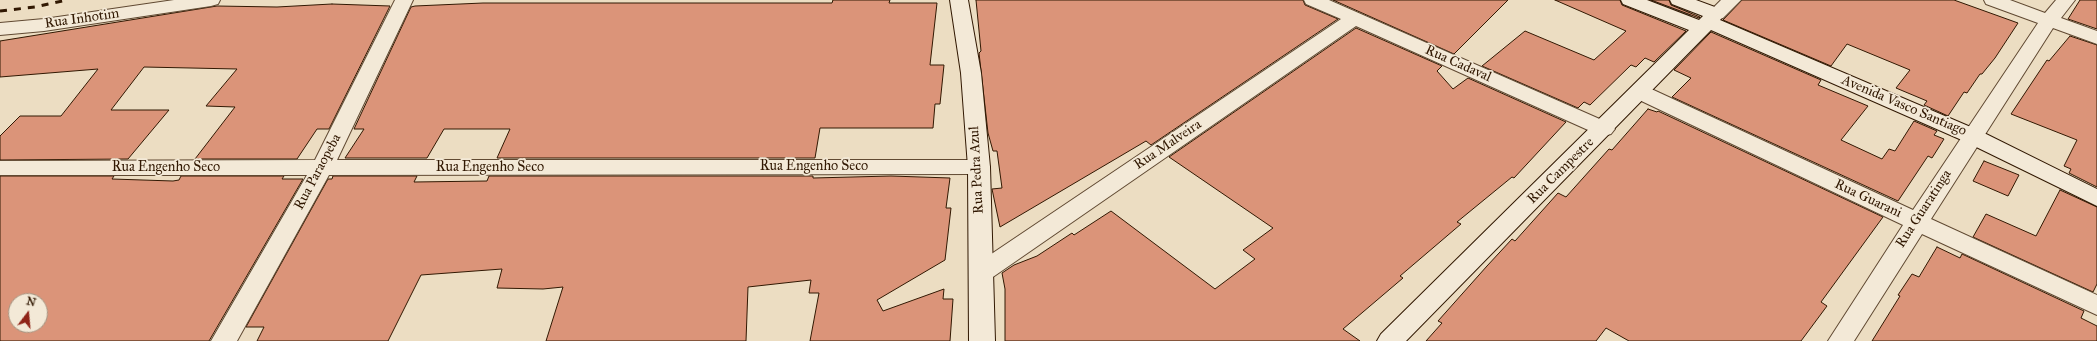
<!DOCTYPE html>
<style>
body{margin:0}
#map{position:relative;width:2097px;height:341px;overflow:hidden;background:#ecddc2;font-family:"IM FELL Great Primer",serif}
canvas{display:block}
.north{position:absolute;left:8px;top:293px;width:40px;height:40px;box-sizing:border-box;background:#f3e9d7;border:1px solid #a59582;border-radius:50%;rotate:16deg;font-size:11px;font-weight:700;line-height:16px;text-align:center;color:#311802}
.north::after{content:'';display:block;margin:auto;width:14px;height:18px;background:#8f2418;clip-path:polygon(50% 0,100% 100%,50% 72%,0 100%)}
</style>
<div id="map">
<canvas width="2097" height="341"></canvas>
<div class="north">N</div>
</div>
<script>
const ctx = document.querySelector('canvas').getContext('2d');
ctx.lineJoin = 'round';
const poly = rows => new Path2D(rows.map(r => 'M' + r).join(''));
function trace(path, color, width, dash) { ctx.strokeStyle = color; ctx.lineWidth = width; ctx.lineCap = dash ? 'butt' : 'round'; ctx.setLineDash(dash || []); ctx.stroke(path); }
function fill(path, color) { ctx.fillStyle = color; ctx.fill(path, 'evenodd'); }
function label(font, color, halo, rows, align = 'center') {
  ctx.font = font + ' "IM FELL Great Primer",serif'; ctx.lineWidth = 3.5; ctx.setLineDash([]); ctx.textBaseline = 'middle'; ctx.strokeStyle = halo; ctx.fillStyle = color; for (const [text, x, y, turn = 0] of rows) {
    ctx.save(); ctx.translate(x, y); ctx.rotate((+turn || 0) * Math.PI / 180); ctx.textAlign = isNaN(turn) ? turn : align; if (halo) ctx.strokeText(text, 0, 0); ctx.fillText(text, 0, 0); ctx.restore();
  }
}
trace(poly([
 [1649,0,1687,15]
]), '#6f7a6f', 8);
const building = poly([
 [833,0,890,0,889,3,937,3,930,65,944,65,940,104,935,104,933,128,820,128,815,158,497,158,510,129,444,129,427,158,345,158,364,129,354,129,411,7,415,6,483,3,832,3,833,0],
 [976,0,1303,0,1305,5,1338,19,1151,145,1146,141,1000,227,992,189,1002,188,997,151,993,151,988,133,979,53,981,51,976,0],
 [1333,0,1508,0,1454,54,1333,0],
 [1555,0,1620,0,1622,5,1686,31,1654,62,1645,58,1636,67,1631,65,1590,105,1584,102,1578,108,1482,66,1525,31,1594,60,1626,31,1555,0],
 [1651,0,1669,0,1671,5,1700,17,1699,18,1651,0],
 [1742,0,1954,0,2018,23,1995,58,1982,74,1980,74,1967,93,1964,92,1948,116,1924,105,1927,101,1896,88,1910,70,1847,44,1831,66,1723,20,1742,0],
 [2080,0,2097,0,2097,29,2068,19,2080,0],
 [332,4,390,6,329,129,317,129,297,159,195,159,235,107,206,106,237,69,144,67,111,110,169,110,128,159,0,160,0,136,20,116,61,116,98,69,0,77,0,41,217,6,277,7,332,4],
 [1356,28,1442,66,1437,71,1453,89,1468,78,1566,122,1514,178,1512,177,1457,222,1461,224,1400,276,1403,278,1343,329,1360,341,1005,341,1005,289,1002,273,1014,265,1037,256,1072,233,1074,235,1111,211,1215,289,1255,259,1243,250,1273,228,1169,157,1356,28],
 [1711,32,1821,80,1818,85,1868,106,1841,140,1882,159,1889,149,1895,151,1914,121,1937,131,1934,135,1944,139,1932,158,1928,156,1898,201,1672,97,1691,78,1674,70,1711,32],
 [2070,36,2097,45,2097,187,2069,173,2071,169,2064,166,2077,140,2011,114,2047,60,2049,61,2070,36],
 [1648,109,1657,112,1658,111,1883,217,1821,302,1827,306,1801,341,1629,341,1606,328,1596,341,1426,341,1442,323,1438,321,1487,266,1512,239,1515,241,1558,193,1566,197,1609,149,1612,150,1648,109],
 [1984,161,2019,175,2008,196,1973,181,1984,161],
 [0,176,114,176,112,179,173,181,179,180,181,176,284,176,282,179,303,179,209,341,0,341,0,176],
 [16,301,40,301,40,325,16,325,16,301],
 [333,176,417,176,414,182,487,181,489,176,813,176,813,178,891,176,950,178,946,208,951,208,945,260,877,300,883,311,944,289,943,299,953,299,950,341,810,341,819,293,809,293,811,280,748,287,746,341,546,341,563,287,543,289,497,288,502,269,421,275,388,341,257,341,264,327,246,327,328,179,332,179,333,176],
 [2060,190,2097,207,2097,284,2093,292,1973,237,1986,214,2036,236,2060,190],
 [1937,247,1960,258,1962,254,2084,311,2081,318,2097,326,2097,341,1872,341,1900,296,1898,295,1912,274,1919,277,1937,247]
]);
fill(building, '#db9479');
trace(building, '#311802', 1);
const street = poly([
 [174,0,220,0,218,4,211,6,44,31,0,35,0,23,44,19,174,0],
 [395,0,413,0,337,160,979,160,987,162,990,167,987,172,979,174,329,175,237,341,211,341,307,175,0,175,0,161,315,160,395,0],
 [1304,0,1329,0,1611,124,1615,129,1611,134,1604,136,1597,134,1356,26,990,279,981,282,972,279,969,273,972,267,1341,19,1306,4,1304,0],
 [1721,0,1741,0,1723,18,1716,20,1709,18,1707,14,1721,0],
 [1984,0,2010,0,2045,13,2056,0,2075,0,2061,18,2097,31,2097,44,2053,28,1931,219,2097,295,2097,315,1922,234,1854,341,1828,341,1903,225,1633,97,1630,92,1633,87,1640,86,1647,87,1913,210,2038,23,1986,4,1984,0]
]);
const secondary = poly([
 [950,0,968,0,981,73,990,167,995,341,969,341,968,167,961,73,950,0],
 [1621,0,1647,0,1699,20,1703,16,1672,4,1670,0,1696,0,1723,10,1725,14,1720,20,1980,131,2097,189,2097,206,1964,141,1711,30,1406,341,1377,341,1381,334,1689,30,1623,4,1621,0]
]);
trace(street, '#604932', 2);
trace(secondary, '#311802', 2);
fill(street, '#f3e9d7');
fill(secondary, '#f3e9d7');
trace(poly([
 [0,11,35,7,67,0]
]), '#311802', 3, [7, 7]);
label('14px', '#311802', '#f3e9d7', [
 ["Rua Inhotim",82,19,-8],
 ["Rua Cadaval",1458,64,24],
 ["Avenida Vasco Santiago",1904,106,23],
 ["Rua Malveira",1168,145,-34],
 ["Rua Engenho Seco",814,167],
 ["Rua Engenho Seco",166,168],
 ["Rua Engenho Seco",490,168],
 ["Rua Pedra Azul",977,170,-93],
 ["Rua Campestre",1561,171,-45],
 ["Rua Paraopeba",318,172,-62],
 ["Rua Guarani",1868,199,25],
 ["Rua Guaratinga",1924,209,-57]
]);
</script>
